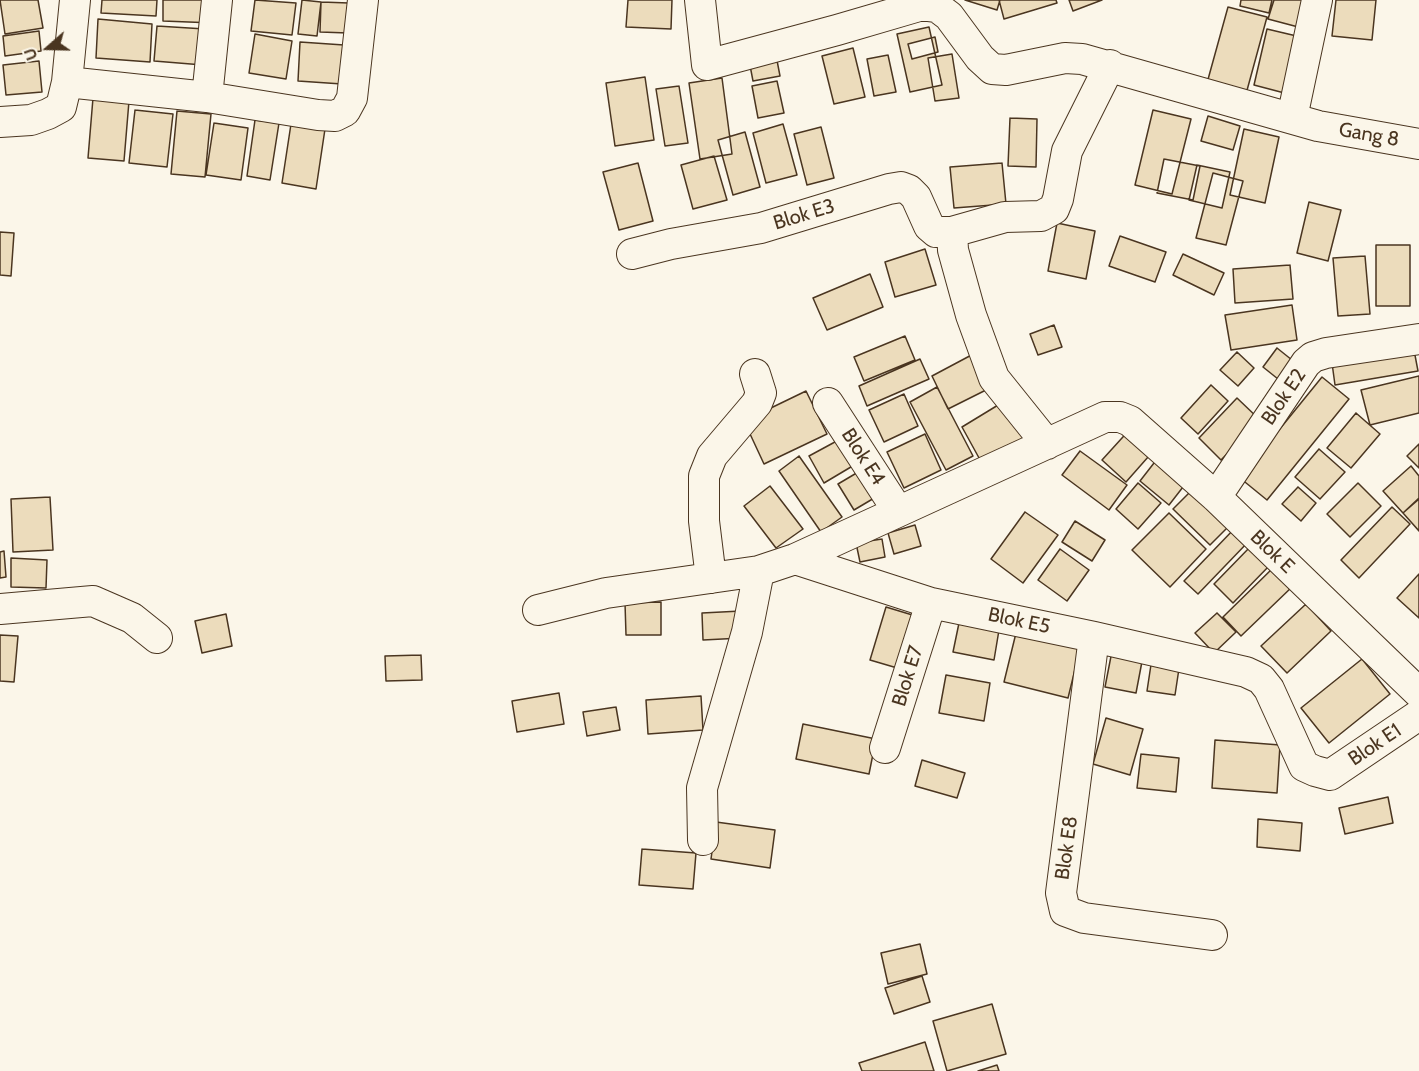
<!DOCTYPE html>
<style>
body{margin:0}
#map{position:relative;width:1419px;height:1071px;overflow:hidden;background:#fbf6e9;font-family:Cabin,sans-serif}
canvas{display:block}
.north{position:absolute;left:18px;top:18px;width:60px;height:60px;-webkit-text-stroke:4px #fbf6e9;paint-order:stroke;rotate:250deg;font-size:16px;font-weight:700;line-height:24px;text-align:center;color:#4a3520}
.north::after{content:'';display:block;margin:auto;width:21px;height:27px;background:#4a3520;clip-path:polygon(50% 0,100% 100%,50% 72%,0 100%)}
</style>
<div id="map">
<canvas width="1419" height="1071"></canvas>
<div class="north">U</div>
</div>
<script>
const ctx = document.querySelector('canvas').getContext('2d');
ctx.lineJoin = 'round';
function fill(path, color) { ctx.fillStyle = color; ctx.fill(path, 'evenodd'); }
const poly = rows => new Path2D(rows.map(r => 'M' + r).join(''));
function trace(path, color, width, dash) { ctx.strokeStyle = color; ctx.lineWidth = width; ctx.lineCap = dash ? 'butt' : 'round'; ctx.setLineDash(dash || []); ctx.stroke(path); }
function label(font, color, halo, rows, align = 'center') {
  ctx.font = font + ' Cabin,sans-serif'; ctx.lineWidth = 4.5; ctx.setLineDash([]); ctx.textBaseline = 'middle'; ctx.strokeStyle = halo; ctx.fillStyle = color; for (const [text, x, y, turn = 0] of rows) {
    ctx.save(); ctx.translate(x, y); ctx.rotate((+turn || 0) * Math.PI / 180); ctx.textAlign = isNaN(turn) ? turn : align; if (halo) ctx.strokeText(text, 0, 0); ctx.fillText(text, 0, 0); ctx.restore();
  }
}
const building = poly([
 [0,0,38,0,43,28,5,34,0,0],
 [102,0,157,0,156,16,101,13,102,0],
 [163,0,214,0,214,23,163,21,163,0],
 [255,0,296,3,292,35,251,31,255,0],
 [302,0,321,2,317,36,298,34,302,0],
 [628,0,672,0,671,29,626,27,628,0],
 [965,0,1000,0,997,10,965,0],
 [999,0,1056,0,1057,3,1004,19,999,0],
 [1069,0,1102,0,1073,11,1069,0],
 [1241,0,1272,0,1269,13,1240,6,1241,0],
 [1274,0,1310,0,1302,28,1268,19,1274,0],
 [1336,0,1376,0,1372,40,1332,36,1336,0],
 [321,2,349,3,348,33,320,32,321,2],
 [1228,7,1267,17,1246,94,1207,83,1228,7],
 [98,19,152,24,150,62,96,58,98,19],
 [157,26,205,29,203,65,154,61,157,26],
 [929,27,942,85,910,92,897,34,929,27],
 [1267,29,1305,38,1292,95,1254,85,1267,29],
 [39,31,41,51,5,56,3,36,39,31],
 [255,34,292,41,286,79,249,73,255,34],
 [935,37,938,52,912,59,908,44,935,37],
 [300,42,344,45,342,84,298,81,300,42],
 [853,48,865,97,834,104,822,56,853,48],
 [775,50,780,76,753,81,748,55,775,50],
 [952,54,959,98,935,101,928,58,952,54],
 [888,55,896,92,874,96,867,59,888,55],
 [39,61,42,92,6,95,3,65,39,61],
 [645,77,654,140,615,146,606,83,645,77],
 [722,78,732,154,700,159,689,83,722,78],
 [777,81,784,113,758,118,752,86,777,81],
 [679,86,688,143,665,146,656,89,679,86],
 [93,98,129,101,124,161,88,158,93,98],
 [135,110,173,114,167,167,129,163,135,110],
 [1153,110,1191,119,1172,194,1135,185,1153,110],
 [177,111,211,114,205,177,171,174,177,111],
 [1208,116,1240,126,1233,150,1201,141,1208,116],
 [1010,118,1037,119,1036,167,1008,166,1010,118],
 [255,120,279,123,270,180,247,176,255,120],
 [214,123,248,128,241,180,206,175,214,123],
 [291,124,325,129,316,189,282,183,291,124],
 [783,124,797,175,766,183,753,133,783,124],
 [821,127,834,178,807,185,794,134,821,127],
 [1244,129,1279,137,1265,203,1230,195,1244,129],
 [745,132,760,187,733,195,718,140,745,132],
 [714,156,727,200,693,209,681,165,714,156],
 [1164,159,1200,166,1193,200,1157,193,1164,159],
 [638,163,653,221,619,230,603,172,638,163],
 [1002,163,1006,204,954,208,950,167,1002,163],
 [1197,165,1230,172,1222,208,1189,200,1197,165],
 [1213,173,1243,181,1226,245,1196,238,1213,173],
 [1309,202,1341,210,1328,261,1297,253,1309,202],
 [1057,223,1095,231,1086,279,1048,271,1057,223],
 [0,232,14,233,11,276,0,275,0,232],
 [1120,236,1166,252,1155,282,1109,266,1120,236],
 [1376,245,1410,245,1410,306,1376,306,1376,245],
 [925,249,936,285,895,297,885,262,925,249],
 [1183,254,1224,273,1214,295,1173,275,1183,254],
 [1365,256,1370,314,1338,316,1333,258,1365,256],
 [1290,265,1293,299,1235,303,1233,269,1290,265],
 [870,274,883,307,827,330,813,298,870,274],
 [1292,305,1297,340,1231,350,1225,315,1292,305],
 [1054,325,1062,347,1038,355,1030,334,1054,325],
 [905,336,915,360,864,381,854,357,905,336],
 [1277,348,1297,364,1283,383,1263,367,1277,348],
 [1414,350,1418,371,1335,385,1332,363,1414,350],
 [979,351,996,385,948,409,932,376,979,351],
 [1237,352,1254,368,1238,386,1220,370,1237,352],
 [920,359,929,379,867,406,859,386,920,359],
 [1419,376,1419,413,1370,425,1361,390,1419,376],
 [1322,377,1349,399,1267,500,1240,478,1322,377],
 [1211,385,1228,401,1198,434,1181,418,1211,385],
 [937,387,973,456,946,470,910,402,937,387],
 [806,391,827,434,764,464,744,421,806,391],
 [904,394,918,426,884,442,869,410,904,394],
 [1237,398,1260,420,1221,460,1199,438,1237,398],
 [1008,399,1032,440,984,467,962,427,1008,399],
 [1356,413,1380,434,1351,468,1327,448,1356,413],
 [1132,427,1156,448,1126,482,1102,460,1132,427],
 [925,434,941,470,904,488,887,452,925,434],
 [846,436,861,461,824,483,809,456,846,436],
 [1419,444,1419,468,1407,456,1419,444],
 [1319,449,1345,472,1320,499,1295,477,1319,449],
 [1080,451,1127,485,1109,510,1062,475,1080,451],
 [1161,454,1190,478,1169,505,1140,481,1161,454],
 [799,456,842,517,821,532,779,471,799,456],
 [1411,466,1419,476,1419,498,1403,513,1383,491,1411,466],
 [865,468,881,494,854,510,838,484,865,468],
 [1138,483,1161,503,1138,529,1116,509,1138,483],
 [1358,483,1381,506,1350,537,1327,514,1358,483],
 [770,486,803,529,776,548,744,506,770,486],
 [1298,487,1316,503,1301,521,1282,504,1298,487],
 [1191,491,1228,527,1210,545,1173,509,1191,491],
 [50,497,53,550,13,552,11,499,50,497],
 [1419,499,1419,531,1403,513,1419,499],
 [1392,507,1410,524,1359,578,1341,560,1392,507],
 [1025,512,1058,535,1023,583,991,559,1025,512],
 [1169,513,1206,549,1170,587,1132,550,1169,513],
 [1075,521,1105,540,1092,561,1062,542,1075,521],
 [915,525,921,546,894,554,888,533,915,525],
 [1236,527,1250,540,1198,594,1184,581,1236,527],
 [882,539,885,557,860,562,856,543,882,539],
 [1251,546,1270,565,1233,603,1214,584,1251,546],
 [1060,549,1089,570,1067,601,1038,580,1060,549],
 [4,551,6,577,0,578,0,552,4,551],
 [11,558,47,560,46,588,11,587,11,558],
 [1274,567,1293,586,1241,636,1223,617,1274,567],
 [1419,574,1419,618,1397,598,1419,574],
 [661,602,661,635,626,635,625,603,661,602],
 [1306,604,1331,631,1287,673,1261,646,1306,604],
 [886,607,919,617,904,670,870,660,886,607],
 [741,611,742,638,703,640,702,613,741,611],
 [1217,613,1236,632,1214,653,1195,633,1217,613],
 [226,614,232,646,202,653,195,621,226,614],
 [959,623,999,630,994,660,953,652,959,623],
 [1016,633,1080,649,1068,698,1004,682,1016,633],
 [0,635,18,636,14,682,0,681,0,635],
 [1113,646,1144,651,1136,693,1105,687,1113,646],
 [421,655,422,680,386,681,385,656,421,655],
 [1152,658,1180,662,1175,695,1147,691,1152,658],
 [1362,659,1390,694,1329,743,1301,708,1362,659],
 [946,675,990,683,984,721,939,713,946,675],
 [559,693,564,724,517,732,512,701,559,693],
 [701,696,703,730,648,734,646,700,701,696],
 [616,707,620,730,587,736,583,712,616,707],
 [1106,718,1143,729,1130,775,1093,764,1106,718],
 [803,724,876,739,869,774,796,759,803,724],
 [1215,740,1280,745,1277,793,1212,788,1215,740],
 [1141,754,1179,758,1176,792,1137,788,1141,754],
 [922,760,965,773,957,798,915,786,922,760],
 [1388,797,1393,823,1345,834,1339,808,1388,797],
 [1258,819,1302,823,1300,851,1257,847,1258,819],
 [716,822,775,830,770,868,711,859,716,822],
 [642,849,696,853,693,889,639,885,642,849],
 [920,944,927,974,888,984,881,953,920,944],
 [922,976,930,1002,894,1014,885,988,922,976],
 [992,1004,1006,1054,947,1071,933,1021,992,1004],
 [925,1042,934,1071,862,1071,859,1063,925,1042],
 [997,1065,999,1071,978,1071,997,1065]
]);
fill(building, '#ecdcbc');
trace(building, '#4a3520', 1.5);
const minor = poly([
 [700,0,707,65,837,30,919,6,929,6,937,7,949,16,980,58,992,69,1006,70,1065,58,1082,59,1318,126,1419,144],
 [67,82,207,97,318,115,335,116,345,111,352,98,363,0],
 [207,97,217,0],
 [1292,118,1317,0],
 [0,122,31,120,48,114,61,107,67,82,75,0],
 [952,232,1005,217,1041,216,1054,209,1058,199,1067,151,1110,65],
 [632,254,671,244,761,228,889,189,901,187,909,190,916,197,929,226,936,232,952,232,953,250,971,315,994,378,1047,444],
 [828,403,898,511],
 [1216,497,1306,363,1313,357,1326,353,1419,339],
 [795,559,931,603,1094,637,1246,672,1261,679,1269,689,1304,766,1315,771,1330,775,1419,715],
 [711,578,704,521,704,476,712,456,757,403,761,393,755,374],
 [0,609,93,601,132,618,157,638],
 [538,610,606,593,759,571,795,559,1105,417,1120,417,1130,421,1216,497,1419,693],
 [1094,637,1061,893,1065,911,1084,918,1212,935],
 [885,748,931,603],
 [703,840,702,788,747,632,759,571]
]);
trace(minor, '#4a3520', 32);
trace(minor, '#fbf6e9', 30);
label('20px', '#4a3520', '#fbf6e9', [
 ["Gang 8",1369,135,10],
 ["Blok E3",804,215,-17],
 ["Blok E2",1284,397,-56],
 ["Blok E4",863,457,57],
 ["Blok E",1272,552,44],
 ["Blok E5",1019,621,12],
 ["Blok E7",908,676,-73],
 ["Blok E1",1375,745,-34],
 ["Blok E8",1067,848,-82]
]);
</script>
